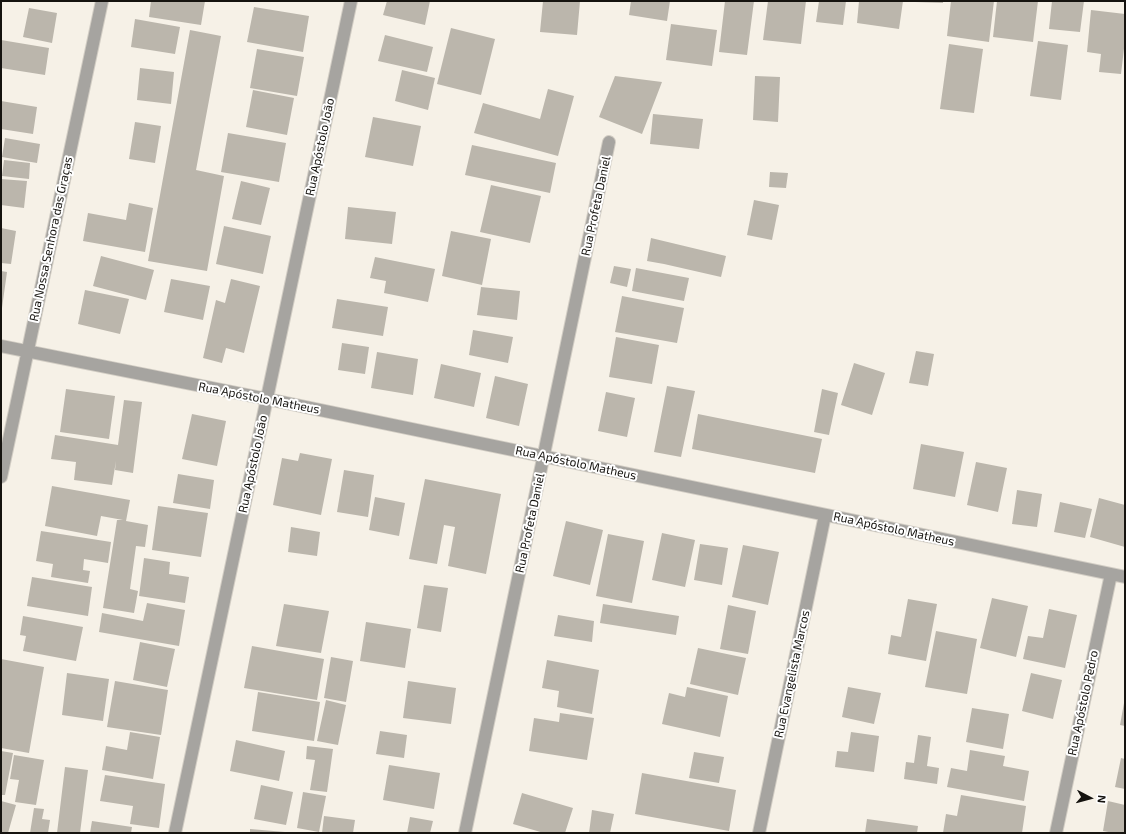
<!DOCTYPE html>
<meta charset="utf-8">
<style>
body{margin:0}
#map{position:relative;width:1126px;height:834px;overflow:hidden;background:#f6f1e7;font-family:"Exo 2",sans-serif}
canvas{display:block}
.frame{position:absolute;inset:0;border:2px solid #15130f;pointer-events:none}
.north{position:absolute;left:1070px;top:778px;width:40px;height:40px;-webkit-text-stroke:3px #fff;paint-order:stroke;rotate:96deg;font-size:11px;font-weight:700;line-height:16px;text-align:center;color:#15130f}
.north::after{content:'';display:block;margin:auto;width:14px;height:18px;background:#15130f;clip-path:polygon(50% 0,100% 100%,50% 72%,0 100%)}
</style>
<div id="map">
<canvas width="1126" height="834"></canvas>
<div class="frame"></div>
<div class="north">N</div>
</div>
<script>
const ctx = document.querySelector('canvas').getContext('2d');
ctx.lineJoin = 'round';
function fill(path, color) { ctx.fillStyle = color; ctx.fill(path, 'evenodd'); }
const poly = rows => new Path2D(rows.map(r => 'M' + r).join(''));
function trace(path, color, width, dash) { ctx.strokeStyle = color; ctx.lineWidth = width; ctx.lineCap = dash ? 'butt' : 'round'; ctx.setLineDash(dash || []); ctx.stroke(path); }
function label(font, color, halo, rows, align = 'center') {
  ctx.font = font + ' "Exo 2",sans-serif'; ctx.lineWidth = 4; ctx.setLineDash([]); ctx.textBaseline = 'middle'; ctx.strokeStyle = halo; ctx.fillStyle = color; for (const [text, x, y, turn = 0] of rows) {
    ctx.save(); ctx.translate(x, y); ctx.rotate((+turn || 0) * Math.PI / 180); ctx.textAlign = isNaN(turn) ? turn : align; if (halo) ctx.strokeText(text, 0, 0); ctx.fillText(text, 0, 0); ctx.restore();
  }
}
fill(poly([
 [151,1,205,1,201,25,149,17],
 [387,1,430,1,425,25,383,15],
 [543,1,580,1,577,35,540,32],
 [631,1,670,1,667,21,629,15],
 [725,1,754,1,747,55,719,52],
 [768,1,806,1,801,44,763,40],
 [819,1,846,1,843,25,816,22],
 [859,1,903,1,899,29,857,23],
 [915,1,943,1,943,3,915,2],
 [951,1,994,1,989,42,947,36],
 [997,1,1038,1,1033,42,993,37],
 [1052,1,1084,1,1080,32,1049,29],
 [254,7,309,16,303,52,247,42],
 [29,8,57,13,52,43,23,37],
 [1091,10,1125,14,1125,40,1121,74,1099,72,1101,54,1087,52],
 [135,19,180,27,175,54,131,47],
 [671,24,717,30,712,66,666,60],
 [451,28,495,39,481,95,437,84],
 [190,30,221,36,196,170,224,176,207,271,148,261],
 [385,35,433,47,427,72,378,61],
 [1,40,49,48,45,75,1,68],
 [1038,41,1068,45,1061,100,1030,96],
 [949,44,983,49,974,113,940,109],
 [257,49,304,57,297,96,250,88],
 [140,68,174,72,171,104,137,100],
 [402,70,435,78,428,110,395,101],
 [615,76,662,82,642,134,599,117],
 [755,76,780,77,778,122,753,120],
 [548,89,574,96,558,156,474,133,483,103,540,119],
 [253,90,294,98,287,135,246,127],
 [1,101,37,107,33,134,1,129],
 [653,114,703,119,699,149,650,144],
 [373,117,421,126,413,166,365,157],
 [135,122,161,126,155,163,129,159],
 [228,133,286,143,279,182,221,172],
 [5,138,40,144,37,163,2,157],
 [472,145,556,163,550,193,465,175],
 [4,160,30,163,29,179,2,176],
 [770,172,788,173,786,188,769,187],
 [1,179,27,181,24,208,1,205],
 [241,181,270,188,261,225,232,219],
 [491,185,541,196,530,243,480,232],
 [754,200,779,205,772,240,747,235],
 [129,203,153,208,145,252,83,241,88,213,126,220],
 [348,207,396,212,392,244,345,239],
 [224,226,271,236,263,274,216,264],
 [1,228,16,231,11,264,1,263],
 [451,231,491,239,482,285,442,276],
 [651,238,726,256,721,277,664,264,647,261],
 [101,256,154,270,146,300,93,286],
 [375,257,435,269,428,302,384,293,386,281,370,278],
 [614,266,631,269,627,287,610,283],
 [636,268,689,278,684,301,632,291],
 [1,271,7,272,2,308,1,308],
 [171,279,210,286,203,320,164,312],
 [231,279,260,286,244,353,226,348,222,363,203,358,216,300,225,303],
 [481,287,520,291,517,320,477,315],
 [85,290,129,299,120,334,78,324],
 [622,296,684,308,677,343,615,332],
 [337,299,388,307,383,336,332,328],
 [473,330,513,337,508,363,469,355],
 [616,337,659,345,652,384,609,377],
 [342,343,369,347,365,374,338,370],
 [916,351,934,354,928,386,909,383],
 [377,352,418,359,413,395,371,388],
 [854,363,885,373,872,415,841,405],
 [441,364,481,373,474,407,434,398],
 [495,376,528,384,519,426,486,418],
 [667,386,695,391,681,457,654,452],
 [66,389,115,396,109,439,60,432],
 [822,389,838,393,829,435,814,432],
 [606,392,635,398,627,437,598,431],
 [124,400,142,402,133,473,115,470,116,461,112,485,74,480,76,462,51,459,55,435,118,445],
 [192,414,226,421,217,466,182,459],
 [698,414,822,439,815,473,692,449],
 [921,444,964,452,955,497,913,489],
 [300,453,332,459,321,515,273,505,282,458,298,461],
 [976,462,1007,468,998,512,967,505],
 [344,470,374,475,368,517,337,512],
 [178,474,214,480,210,509,173,503],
 [425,479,501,494,486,574,448,566,455,527,444,525,437,564,409,559],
 [52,486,130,500,126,521,148,525,145,547,136,546,130,589,138,591,134,613,103,608,117,520,123,520,101,516,97,536,45,526],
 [1017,490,1042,494,1037,527,1012,524],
 [375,497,405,503,399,536,369,530],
 [1099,498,1125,505,1125,547,1090,537],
 [1060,502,1092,509,1085,538,1054,532],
 [158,506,208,513,201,557,152,550],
 [566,521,603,530,590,585,553,576],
 [291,527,320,532,317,556,288,552],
 [41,531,111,542,108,563,84,559,83,570,90,571,88,583,51,577,53,564,36,561],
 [662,533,695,540,685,587,652,580],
 [608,534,644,541,632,603,596,596],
 [700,544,728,548,722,585,694,580],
 [743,545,779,552,768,605,732,597],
 [144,558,170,562,169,574,189,577,185,603,139,596],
 [32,577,92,587,88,616,27,606],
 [424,585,448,588,441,632,417,628],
 [992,598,1028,606,1016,657,980,648],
 [908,599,937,604,926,661,888,654,891,635,901,637],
 [147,603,185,610,179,646,99,632,102,613,143,621],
 [284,604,329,611,321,653,276,646],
 [603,604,679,616,676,635,600,623],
 [728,605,756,611,748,654,720,649],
 [1049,609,1077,615,1065,668,1023,659,1028,636,1043,638],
 [558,615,594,621,592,642,554,636],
 [23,616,83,627,76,661,23,651,26,636,20,635],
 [366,622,411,629,405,668,360,661],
 [936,631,977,639,967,694,925,687],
 [140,642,175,649,167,687,133,680],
 [252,646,324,659,317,700,244,688],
 [698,648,746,658,738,695,690,684],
 [331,657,353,661,346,702,324,698],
 [1,659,44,667,29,753,1,748],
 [547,660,599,670,592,714,557,707,559,691,542,688],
 [67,673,109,679,103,721,62,715],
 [1031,673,1062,680,1053,719,1022,711],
 [115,681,168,690,161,735,107,727],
 [408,681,456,688,451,724,403,718],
 [687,687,728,696,720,737,662,724,669,693,685,697],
 [848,687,881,693,874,724,842,717],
 [258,692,320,702,314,741,252,731],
 [326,700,346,705,338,745,317,741],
 [1124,703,1125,703,1125,726,1120,725],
 [972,708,1009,714,1003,749,966,742],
 [560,713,594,718,587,760,529,751,534,718,559,722],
 [380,731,407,735,404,758,376,754],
 [130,732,160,737,153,779,102,770,106,746,127,750],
 [851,732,879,736,874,772,835,767,837,751,848,752],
 [918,735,931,737,927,766,939,768,937,784,904,779,906,762,914,763],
 [236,740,285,751,279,781,230,771],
 [307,746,333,749,327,792,310,790,315,760,306,759],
 [970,750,1005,756,1003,766,1029,771,1024,801,947,787,951,768,967,771],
 [1,751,13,753,5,795,1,795],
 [694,752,724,757,719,783,689,778],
 [14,755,44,760,36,805,15,802,19,780,10,779],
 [1121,758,1125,759,1125,789,1115,787],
 [389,765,440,773,434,809,383,800],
 [65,767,88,770,80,833,57,833],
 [642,773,736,790,729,831,635,814],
 [105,775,165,784,159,828,130,824,133,806,100,801],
 [261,785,293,792,286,825,254,819],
 [303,792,326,796,319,832,297,828],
 [522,793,573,808,565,833,544,833,513,824],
 [961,795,1026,806,1022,833,943,833,946,814,957,816],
 [1,801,16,805,8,833,1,833],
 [1108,801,1125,805,1125,833,1114,833,1103,831],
 [34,808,44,809,42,819,50,820,48,833,30,833],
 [592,810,614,814,610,833,589,833],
 [324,816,355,820,353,833,322,833],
 [410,817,433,821,430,833,407,833],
 [867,819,918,826,917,833,865,833],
 [92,821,132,827,131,833,90,833],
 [250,829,285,832,285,833,250,833]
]), '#bbb6ac');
const minor = poly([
 [1,346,267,399,1125,577],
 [1,477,102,1],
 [175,833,351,1],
 [465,833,609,142],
 [759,833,825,515],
 [1056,833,1111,574]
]);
trace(minor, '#d2cdc4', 14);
trace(minor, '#a6a4a0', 12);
label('12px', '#15130f', '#fff', [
 ["Rua Apóstolo João",320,147,-78],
 ["Rua Profeta Daniel",596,206,-78],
 ["Rua Nossa Senhora das Graças",51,239,-78],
 ["Rua Apóstolo Matheus",259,398,11],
 ["Rua Apóstolo Matheus",576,463,12],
 ["Rua Apóstolo João",253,464,-78],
 ["Rua Profeta Daniel",530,523,-78],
 ["Rua Apóstolo Matheus",894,529,12],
 ["Rua Evangelista Marcos",792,674,-78],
 ["Rua Apóstolo Pedro",1083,703,-78]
]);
</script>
